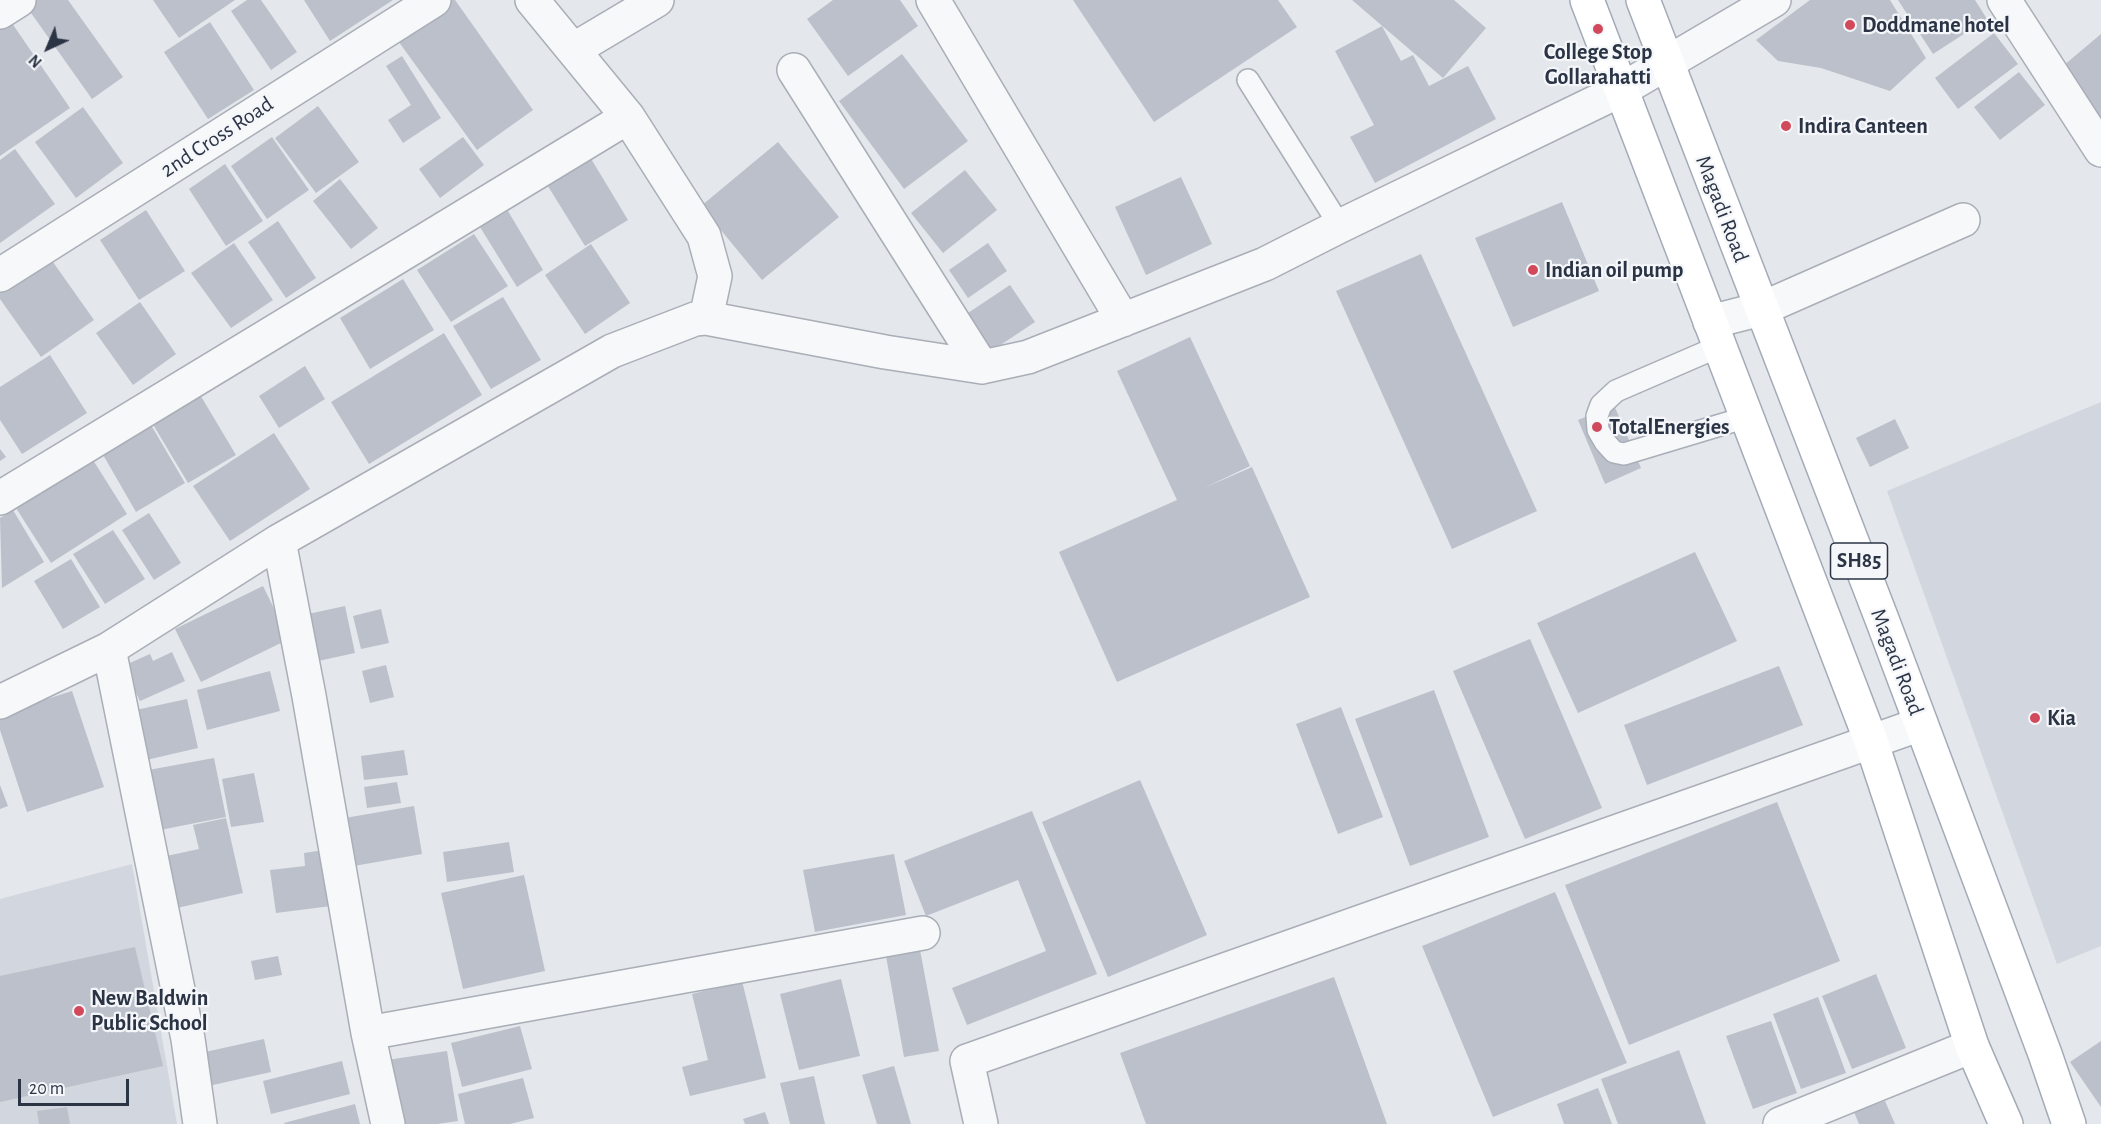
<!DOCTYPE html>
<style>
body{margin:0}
#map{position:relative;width:2101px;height:1124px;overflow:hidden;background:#e4e7ec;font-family:"Alegreya Sans",sans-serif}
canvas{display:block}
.north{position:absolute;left:18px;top:18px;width:60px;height:60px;-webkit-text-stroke:4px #f4f6f9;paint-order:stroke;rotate:224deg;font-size:16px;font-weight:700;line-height:24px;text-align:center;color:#2b3445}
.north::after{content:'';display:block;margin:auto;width:21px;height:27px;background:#2b3445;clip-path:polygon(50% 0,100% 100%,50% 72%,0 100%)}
.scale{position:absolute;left:18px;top:1079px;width:111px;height:27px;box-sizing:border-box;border:3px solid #2b3445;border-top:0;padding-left:8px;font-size:18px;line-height:21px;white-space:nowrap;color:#2b3445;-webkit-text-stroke:4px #f4f6f9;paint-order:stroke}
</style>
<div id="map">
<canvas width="2101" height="1124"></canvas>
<div class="north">N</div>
<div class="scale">20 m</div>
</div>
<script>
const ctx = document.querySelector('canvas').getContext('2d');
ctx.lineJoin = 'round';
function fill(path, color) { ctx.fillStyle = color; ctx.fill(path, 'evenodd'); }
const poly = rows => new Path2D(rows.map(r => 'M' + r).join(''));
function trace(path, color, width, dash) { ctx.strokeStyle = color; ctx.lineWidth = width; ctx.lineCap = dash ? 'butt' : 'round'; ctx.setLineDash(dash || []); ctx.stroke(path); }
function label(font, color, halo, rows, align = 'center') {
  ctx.font = font + ' "Alegreya Sans",sans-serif'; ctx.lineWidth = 4.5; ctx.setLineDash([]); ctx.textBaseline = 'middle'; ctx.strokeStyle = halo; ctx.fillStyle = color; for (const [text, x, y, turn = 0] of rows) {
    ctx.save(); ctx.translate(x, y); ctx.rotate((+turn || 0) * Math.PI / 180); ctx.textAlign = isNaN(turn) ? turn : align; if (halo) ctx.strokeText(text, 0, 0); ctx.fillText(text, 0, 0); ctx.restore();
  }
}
fill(poly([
 [2101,402,2101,946,2057,964,1887,491],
 [132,864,177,1124,0,1124,0,899]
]), '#d2d6de');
fill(poly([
 [29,0,68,0,123,77,92,99,24,3],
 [153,0,235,0,179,38],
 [247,0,261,0,297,52,271,70,231,11],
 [304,0,393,0,330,41],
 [449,0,455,0,533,110,477,150,396,38],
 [833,0,900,0,918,26,848,76,807,19],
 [1073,0,1278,0,1297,27,1154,122],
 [1352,0,1454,0,1486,28,1443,78],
 [1810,0,1890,0,1926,58,1890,91,1821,68,1778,61,1756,40],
 [1898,0,1975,0,1987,19,1933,54],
 [3,10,70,108,0,156,0,13],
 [210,22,254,90,208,119,164,52],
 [1382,26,1401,61,1413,55,1429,86,1468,66,1496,119,1375,183,1350,137,1374,125,1335,51],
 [1994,33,2018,64,1958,109,1935,78],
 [2101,34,2101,117,2098,120,2057,71],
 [902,54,968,141,904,189,839,101],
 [402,56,441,118,403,143,388,120,411,105,386,66],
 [2019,72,2045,105,2000,140,1974,107],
 [318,106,359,162,316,193,275,138],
 [83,107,123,163,76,198,35,142],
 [272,137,309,190,267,219,231,166],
 [463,137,484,165,440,198,419,169],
 [778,142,839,217,762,280,701,206],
 [15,149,55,204,0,243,0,160],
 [590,157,628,220,585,246,546,183],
 [225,164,263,221,226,246,189,189],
 [965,170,997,210,943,253,911,213],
 [1181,177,1212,244,1146,275,1115,207],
 [340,179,378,228,351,249,313,201],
 [1562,202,1599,291,1513,327,1475,238],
 [146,210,185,271,139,300,100,240],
 [508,211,543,270,517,287,480,227],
 [278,221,316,278,286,298,248,242],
 [474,234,508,286,451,322,417,270],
 [234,243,273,300,231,328,191,273],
 [988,243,1007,271,968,298,949,270],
 [591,244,630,303,585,334,545,275],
 [1421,254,1537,511,1452,549,1336,291],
 [48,255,94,320,41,357,0,299,0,288],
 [403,279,434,330,370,369,340,318],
 [1010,285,1035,322,981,358,956,321],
 [503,297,541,360,491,389,453,326],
 [140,302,176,354,133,385,96,333],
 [444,333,482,395,369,464,331,402],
 [1190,337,1250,466,1204,488,1252,467,1310,597,1117,682,1059,552,1177,500,1117,371],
 [50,355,87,413,22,454,0,420,0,387],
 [305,366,325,399,279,428,259,396],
 [196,388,236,455,188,483,148,416],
 [1614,405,1641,468,1605,484,1578,420],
 [1895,419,1909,448,1870,467,1856,438],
 [151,425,185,483,136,512,102,453],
 [274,433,310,489,230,541,193,486],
 [0,449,6,457,0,461],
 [93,460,127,514,51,563,16,508],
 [13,510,44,562,2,588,0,518],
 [149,513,181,563,154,580,122,530],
 [113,530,145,579,105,604,73,554],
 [1695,552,1737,641,1578,713,1537,623],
 [71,559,100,607,63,629,34,581],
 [263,586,289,639,201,682,175,629],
 [345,606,355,653,318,661,308,614],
 [381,609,389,643,361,649,353,616],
 [1530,639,1602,808,1525,839,1453,671],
 [172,652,185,681,140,701,123,666,150,654,153,661],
 [386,665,394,697,370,703,362,671],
 [1779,666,1803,725,1647,785,1624,725],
 [270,671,280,711,207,730,197,690],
 [1434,690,1489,837,1410,866,1355,719],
 [72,691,104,787,27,812,0,730,0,714],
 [187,699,198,748,142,761,131,711],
 [1341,707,1383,817,1338,834,1296,724],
 [404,750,408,775,364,780,361,756],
 [214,758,226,817,155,831,143,771],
 [254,773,264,822,231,827,222,779],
 [1140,780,1207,935,1108,977,1042,822],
 [397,782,401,803,367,808,364,787],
 [0,785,8,806,0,809],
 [1777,802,1840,961,1629,1045,1565,885],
 [414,806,422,854,354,866,345,818],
 [1032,811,1097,974,967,1025,952,988,1046,951,1018,880,926,916,904,861],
 [226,818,243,893,168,910,157,858,199,849,193,825],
 [509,842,514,872,447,882,443,852],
 [324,850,331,906,276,913,270,870,305,866,304,853],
 [894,854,906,915,815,932,803,870],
 [524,875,545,971,463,989,441,893],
 [1555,892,1627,1063,1493,1117,1422,946],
 [135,947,163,1066,0,1102,0,976],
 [920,950,939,1051,904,1057,886,956],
 [278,956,282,975,255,980,251,961],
 [1876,974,1906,1048,1852,1069,1822,996],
 [1334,977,1387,1124,1146,1124,1120,1053],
 [841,979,860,1056,799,1070,780,994],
 [742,981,766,1078,690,1096,682,1067,708,1060,692,994],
 [1818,997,1846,1073,1801,1089,1773,1014],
 [1771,1021,1797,1093,1753,1109,1726,1036],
 [520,1026,532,1069,462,1087,451,1043],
 [264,1039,271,1072,204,1087,196,1054],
 [2101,1041,2101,1107,2070,1062],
 [1679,1050,1706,1124,1618,1124,1601,1079],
 [447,1051,458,1121,437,1124,398,1124,387,1060],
 [342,1061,350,1094,271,1114,263,1081],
 [894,1066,911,1124,877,1124,862,1075],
 [814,1076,825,1124,790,1124,780,1083],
 [523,1078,534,1118,510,1124,465,1124,458,1094],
 [1598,1088,1612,1124,1564,1124,1557,1104],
 [1885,1101,1895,1124,1859,1124,1854,1112],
 [355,1104,360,1124,284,1124,284,1123],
 [67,1107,70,1124,39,1124,37,1111],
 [765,1112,769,1124,745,1124,743,1119]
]), '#bbc0ca');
const lane = poly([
 [1248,80,1340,226],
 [1720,346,1616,391,1601,405,1597,416,1598,430,1605,442,1614,452,1624,454,1747,417]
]);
const street = poly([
 [532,0,628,117,704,236,715,276,706,318],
 [933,0,1123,320],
 [2004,0,2101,150],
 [0,12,19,0],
 [573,50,657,0],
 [794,70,982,367],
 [0,275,434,0],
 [1710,322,1761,309,1963,220],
 [0,498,628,117],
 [279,541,309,696,368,1033,388,1124],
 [109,649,188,1039,200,1124],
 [0,702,109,649,279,541,612,351,695,319,706,318,885,352,982,367,1028,357,1265,264,1340,226,1621,90,1774,0],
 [368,1033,923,933],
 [981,1124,967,1061,1921,724],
 [1780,1124,1972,1046]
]);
const primary = poly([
 [1587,0,1871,741,1972,1046,2006,1124],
 [1643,0,1883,622,2045,1054,2069,1124]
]);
trace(lane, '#a9aeb7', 24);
trace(street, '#a9aeb7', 36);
trace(primary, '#a3abb8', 36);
trace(lane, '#f7f8fa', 21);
trace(street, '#f7f8fa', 33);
trace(primary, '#fff', 33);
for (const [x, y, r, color] of [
 [1850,25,6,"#d1495b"],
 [1598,29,6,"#d1495b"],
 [1786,126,6,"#d1495b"],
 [1533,270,6,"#d1495b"],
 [1597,427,6,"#d1495b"],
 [2035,718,6,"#d1495b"],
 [79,1011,6,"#d1495b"]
]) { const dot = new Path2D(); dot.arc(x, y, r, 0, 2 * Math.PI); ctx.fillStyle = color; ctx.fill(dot); trace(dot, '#f4f6f9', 2); }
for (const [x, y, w] of [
 [1859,561,57]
]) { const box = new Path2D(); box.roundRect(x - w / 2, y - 18, w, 36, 4.5); ctx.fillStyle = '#f4f6f9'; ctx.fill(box); trace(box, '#2b3445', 1.5); }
label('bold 21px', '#2b3445', null, [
 ["SH85",1859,561]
]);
label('bold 22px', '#2b3445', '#f4f6f9', [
 ["Doddmane hotel",1862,25],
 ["College Stop",1598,52,"center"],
 ["Gollarahatti",1598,77,"center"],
 ["Indira Canteen",1798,126],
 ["Indian oil pump",1545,270],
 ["TotalEnergies",1609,427],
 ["Kia",2047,718],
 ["New Baldwin",91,998],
 ["Public School",91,1023]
], 'left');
label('22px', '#2b3445', '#f4f6f9', [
 ["2nd Cross Road",217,137,-33],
 ["Magadi Road",1722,209,69],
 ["Magadi Road",1897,662,69]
]);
</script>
